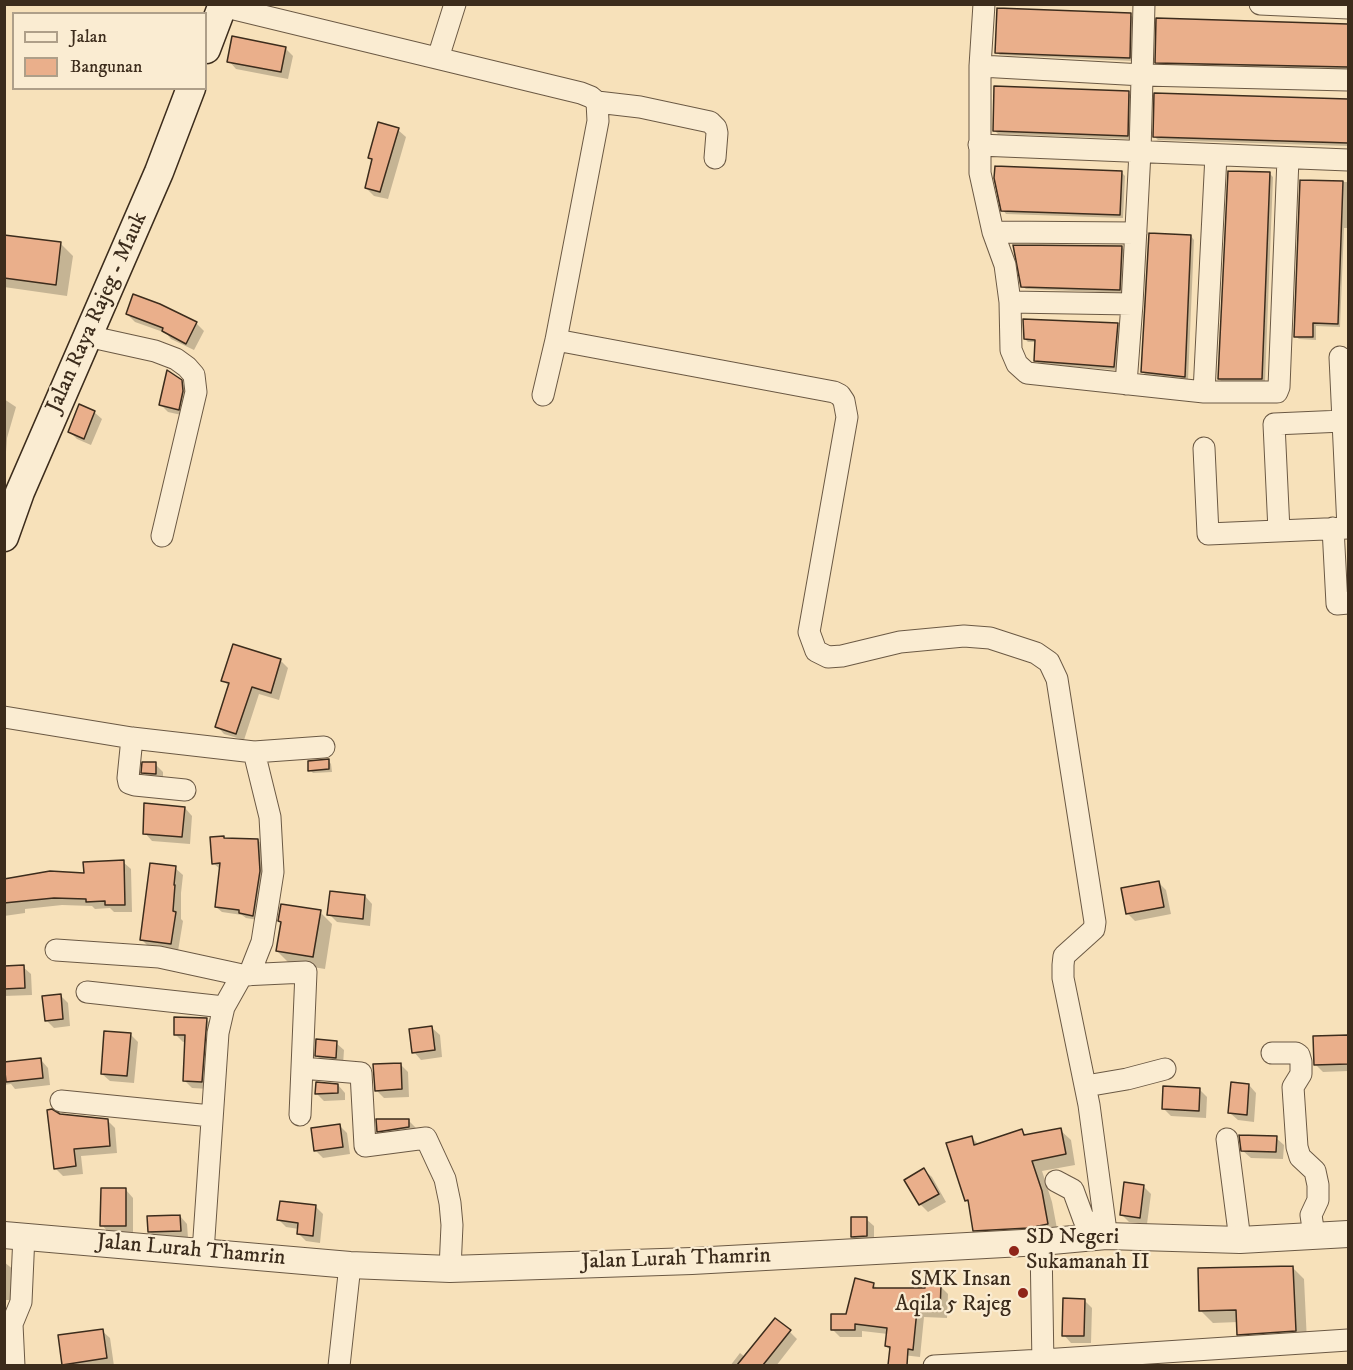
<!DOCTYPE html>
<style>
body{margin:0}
#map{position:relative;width:1353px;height:1370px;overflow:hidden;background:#f7e1ba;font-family:"IM FELL DW Pica",serif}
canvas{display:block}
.frame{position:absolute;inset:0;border:6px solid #3c2c1c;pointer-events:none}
.legend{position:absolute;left:12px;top:12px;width:195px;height:78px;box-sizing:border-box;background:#faecd2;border:2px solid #ae9f89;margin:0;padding:8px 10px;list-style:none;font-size:18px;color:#3c2c1c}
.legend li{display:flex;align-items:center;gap:12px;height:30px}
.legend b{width:30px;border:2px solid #ae9f89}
</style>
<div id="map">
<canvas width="1353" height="1370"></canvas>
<div class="frame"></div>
<ul class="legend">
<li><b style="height:8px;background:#faecd2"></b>Jalan</li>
<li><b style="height:16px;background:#eaaf8b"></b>Bangunan</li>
</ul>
</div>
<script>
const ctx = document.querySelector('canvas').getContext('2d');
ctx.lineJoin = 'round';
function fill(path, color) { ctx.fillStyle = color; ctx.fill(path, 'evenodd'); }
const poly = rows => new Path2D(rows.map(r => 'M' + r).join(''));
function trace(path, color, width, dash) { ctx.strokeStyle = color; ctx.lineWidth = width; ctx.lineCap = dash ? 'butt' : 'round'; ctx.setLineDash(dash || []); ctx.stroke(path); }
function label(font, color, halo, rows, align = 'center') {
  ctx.font = font + ' "IM FELL DW Pica",serif'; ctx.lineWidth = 4.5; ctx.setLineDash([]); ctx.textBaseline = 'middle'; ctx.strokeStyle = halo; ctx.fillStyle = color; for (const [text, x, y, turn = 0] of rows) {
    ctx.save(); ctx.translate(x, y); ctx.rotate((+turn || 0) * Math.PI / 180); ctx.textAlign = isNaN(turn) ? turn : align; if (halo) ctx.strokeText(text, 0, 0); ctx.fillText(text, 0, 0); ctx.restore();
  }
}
fill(poly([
 [1130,15,1134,18,1133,61,1000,55,996,52],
 [1158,20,1348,26,1348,71,1160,65,1157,62],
 [285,48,293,56,288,79,236,69,229,61],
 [1128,93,1132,96,1131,139,998,134,994,130],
 [1156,94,1348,100,1348,146,1158,140,1155,137],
 [398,130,406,137,388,199,374,196,366,188,373,161,370,158],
 [1121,172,1125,176,1123,218,1006,214,1003,210],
 [1270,174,1273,177,1265,382,1222,382,1219,379],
 [1301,182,1348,182,1348,228,1344,228,1340,327,1316,326,1316,340,1299,339,1295,336],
 [4,236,61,244,73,256,67,296,4,287],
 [1191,236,1194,240,1188,380,1146,375,1143,372],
 [1122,247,1125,251,1123,293,1026,289,1022,286],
 [127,314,196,323,204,331,194,350,171,339,166,333,135,322],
 [1117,324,1121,327,1117,370,1039,364,1035,360,1036,342,1028,342,1025,339],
 [181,382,189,390,186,416,168,412,160,404],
 [4,399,16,407,7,438,5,466],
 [94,412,102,419,91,445,77,439,70,432],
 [280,660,288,668,279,700,259,694,244,740,224,734,217,726,229,686,223,680],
 [328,760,331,764,332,772,313,773,310,770],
 [155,764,163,772,163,781,151,780,143,772],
 [185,808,192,816,190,844,152,841,145,833],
 [258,840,263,846,265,878,258,920,246,918,242,915,222,912,216,907,221,868,219,868,213,863],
 [123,862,131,869,132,912,114,912,110,908,95,909,92,906,62,905,25,909,25,913,4,916,4,880,85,874],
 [175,868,183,875,181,893,181,919,183,921,178,951,149,947,141,939],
 [1159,883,1166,890,1171,914,1135,921,1127,913],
 [365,896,372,904,370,926,337,922,329,914],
 [320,912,332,924,325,969,289,963,277,951],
 [23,967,31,974,32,995,4,996,4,968],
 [60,995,68,1003,70,1026,54,1028,46,1020],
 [207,1020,214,1027,209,1089,192,1088,184,1080,186,1042,183,1042,175,1034],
 [432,1028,440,1035,442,1057,421,1060,414,1052],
 [130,1034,138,1042,134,1083,110,1081,102,1074],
 [1348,1036,1348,1071,1323,1072,1315,1064,1314,1038],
 [336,1043,344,1050,343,1065,324,1063,317,1056],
 [41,1060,48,1068,50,1085,15,1089,11,1084,4,1085,4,1064],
 [400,1064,408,1072,409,1097,384,1098,376,1090],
 [338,1085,345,1093,345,1100,324,1101,317,1094],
 [1249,1085,1256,1093,1254,1122,1238,1120,1230,1113],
 [1199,1089,1207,1097,1206,1118,1171,1116,1164,1109],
 [59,1115,107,1120,115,1128,117,1153,81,1156,83,1174,63,1176,55,1168],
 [408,1120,416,1128,416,1135,386,1139,378,1131],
 [340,1126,347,1133,350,1154,323,1158,315,1150],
 [1021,1130,1027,1136,1060,1130,1071,1140,1075,1165,1042,1171,1052,1202,1058,1234,985,1240,975,1230,970,1204,966,1200,971,1137,979,1145],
 [1276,1138,1284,1145,1283,1159,1251,1158,1243,1151],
 [924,1170,932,1177,946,1202,928,1212,920,1204],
 [1143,1186,1151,1194,1147,1224,1129,1222,1121,1214],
 [126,1190,133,1198,133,1233,109,1233,102,1225],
 [316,1207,323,1214,320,1243,306,1241,299,1234,299,1229,286,1227,278,1219],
 [180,1216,187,1224,188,1238,157,1239,149,1231],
 [866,1219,874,1226,874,1244,860,1244,852,1237],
 [4,1262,14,1270,15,1300,4,1300],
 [1292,1267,1304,1279,1307,1342,1250,1346,1238,1334,1238,1322,1213,1323,1201,1311],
 [873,1285,878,1289,927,1289,940,1286,948,1294,947,1318,924,1317,920,1357,894,1354,886,1346,888,1334,862,1331,862,1337,840,1337,832,1329,847,1316],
 [1084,1300,1092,1308,1091,1343,1071,1343,1064,1335],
 [102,1331,110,1338,114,1366,65,1366,63,1364],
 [790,1332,797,1339,776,1366,730,1366,740,1353,745,1357]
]), '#0003');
const building = poly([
 [997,8,1131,13,1130,58,995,53,997,8],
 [1156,18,1348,24,1348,67,1155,63,1156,18],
 [232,36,286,47,281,72,227,62,232,36],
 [994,86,1129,91,1128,136,993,131,994,86],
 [1154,93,1348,99,1348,143,1153,137,1154,93],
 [378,122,399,128,380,192,365,188,372,159,368,158,378,122],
 [995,166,1122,171,1120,215,1001,211,994,178,995,166],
 [1228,171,1270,172,1262,379,1218,379,1228,171],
 [1300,180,1343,181,1338,324,1313,323,1313,337,1294,337,1300,180],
 [1149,233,1191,235,1185,377,1141,372,1149,233],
 [4,235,61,242,56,285,4,278,4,235],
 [1013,245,1122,246,1120,290,1021,287,1013,245],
 [133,294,160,304,197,322,186,344,162,331,163,328,126,314,133,294],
 [1023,319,1118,323,1114,367,1034,361,1035,340,1024,339,1023,319],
 [167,370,182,380,183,391,179,410,159,405,167,370],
 [79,404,95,411,84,439,68,432,79,404],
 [233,644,281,659,271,693,252,687,236,734,215,727,229,683,221,681,233,644],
 [329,759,329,769,308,771,308,761,329,759],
 [142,762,156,762,156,774,141,773,142,762],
 [144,803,185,807,182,837,143,834,144,803],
 [224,836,224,838,258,839,260,871,253,916,239,913,239,910,215,907,220,863,212,864,210,837,224,836],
 [124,860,125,905,105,905,105,901,86,902,86,899,54,898,4,903,4,879,50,871,84,873,83,862,124,860],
 [150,863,176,866,174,885,175,885,173,911,176,912,171,944,140,940,150,863],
 [1159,881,1164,907,1126,914,1121,888,1159,881],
 [330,891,365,895,363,919,327,915,330,891],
 [281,904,321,910,313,957,276,951,281,922,278,921,281,904],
 [24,965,25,988,4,989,4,966,24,965],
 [61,994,63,1019,45,1021,42,996,61,994],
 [174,1017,207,1018,202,1082,183,1081,185,1035,174,1035,174,1017],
 [432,1026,435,1050,412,1053,409,1029,432,1026],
 [104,1031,131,1033,127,1076,101,1074,104,1031],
 [1348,1035,1348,1064,1314,1065,1313,1036,1348,1035],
 [316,1039,337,1041,336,1058,315,1056,316,1039],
 [41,1058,43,1078,6,1082,4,1062,41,1058],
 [401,1063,402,1089,375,1091,373,1064,401,1063],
 [316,1082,338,1084,338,1093,315,1094,316,1082],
 [1231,1082,1249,1084,1247,1115,1228,1113,1231,1082],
 [1163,1086,1200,1088,1199,1111,1162,1109,1163,1086],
 [52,1109,60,1114,108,1119,110,1146,74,1149,76,1166,54,1169,47,1110,52,1109],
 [376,1119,409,1119,409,1127,377,1132,376,1119],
 [340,1124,343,1147,314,1151,311,1128,340,1124],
 [1061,1128,1066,1154,1032,1161,1042,1191,1048,1224,1029,1228,973,1231,968,1200,965,1201,946,1143,972,1136,974,1145,1022,1129,1024,1135,1061,1128],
 [1239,1135,1277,1136,1276,1152,1241,1151,1239,1135],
 [924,1168,939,1194,919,1205,904,1180,924,1168],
 [1124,1182,1144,1185,1140,1218,1120,1215,1124,1182],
 [101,1188,126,1188,126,1226,100,1226,101,1188],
 [280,1201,316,1205,313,1236,297,1234,298,1223,277,1220,280,1201],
 [180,1215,181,1231,148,1232,147,1216,180,1215],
 [851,1217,867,1217,867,1236,851,1237,851,1217],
 [1293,1266,1296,1331,1237,1335,1236,1310,1199,1311,1198,1268,1293,1266],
 [855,1278,874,1283,873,1288,925,1288,925,1284,941,1285,940,1311,917,1310,913,1350,908,1349,907,1365,888,1365,890,1347,885,1346,887,1328,855,1324,855,1330,831,1330,831,1314,846,1314,855,1278],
 [1063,1298,1085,1299,1084,1336,1062,1336,1063,1298],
 [775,1318,791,1330,763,1365,737,1365,775,1318],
 [103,1329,107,1358,62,1365,58,1335,103,1329]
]);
fill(building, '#eaaf8b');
trace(building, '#3c2c1c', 1.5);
const minor = poly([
 [984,4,980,66,980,173,993,232,1005,265,1010,302,1011,350,1017,364,1027,373,1204,392,1277,392,1279,387,1288,158],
 [1260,4,1348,8],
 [222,6,581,93,591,97,597,102,598,121,556,340,543,395],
 [438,58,455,4],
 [980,66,1143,75,1348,80],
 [597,102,640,107,710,122,716,128,717,133,715,158],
 [979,145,1348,160],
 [993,232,1136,233],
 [1010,302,1132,304],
 [87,336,155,351,176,359,187,367,194,375,196,392,162,536],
 [556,340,834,392,840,395,844,401,847,417,809,632,816,651,828,657,842,656,900,642,964,636,990,638,1036,653,1049,662,1057,679,1095,922,1094,929,1064,956,1063,965,1063,978,1089,1105,1105,1224],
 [1340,357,1348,528],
 [1126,384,1132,304,1140,152,1144,4],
 [1204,392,1216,155],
 [1204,448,1208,534,1348,528],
 [1333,528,1337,604,1348,603],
 [1279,531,1274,424,1343,421],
 [4,717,132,738,254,752,324,747],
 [132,738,128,778,129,783,135,785,185,790],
 [56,950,159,957,242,975,306,972,300,1115],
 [249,975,262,942,273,872,270,817,254,752],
 [87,992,224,1007],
 [1272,1053,1296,1053,1299,1055,1301,1062,1301,1074,1293,1087,1297,1147,1300,1157,1315,1171,1318,1185,1318,1200,1311,1215,1314,1235],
 [302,1068,361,1073,365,1146,426,1138,445,1179,450,1203,452,1225,450,1269],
 [1086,1086,1127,1079,1165,1069],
 [61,1101,211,1116],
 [1227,1139,1240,1240],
 [1056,1181,1073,1190,1084,1220,1098,1225,1105,1224,1106,1235],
 [1041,1242,1043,1366],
 [203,1252,218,1033,224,1007,242,975],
 [14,1366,12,1324,21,1302,24,1235],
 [339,1366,350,1265],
 [934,1366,1043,1360,1348,1340]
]);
const tertiary = poly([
 [4,1235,350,1265,450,1269,692,1261,1041,1242,1106,1236,1240,1240,1348,1234]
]);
const secondary = poly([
 [206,49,223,4],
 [4,537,20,492,159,172,191,88]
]);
trace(minor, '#6b5944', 23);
trace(tertiary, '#6b5944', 28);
trace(secondary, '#3c2c1c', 31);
trace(minor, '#faecd2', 21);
trace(tertiary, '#faecd2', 26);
trace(secondary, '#faecd2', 28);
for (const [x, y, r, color] of [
 [1014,1251,6,"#8f2418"],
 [1023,1293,6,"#8f2418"]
]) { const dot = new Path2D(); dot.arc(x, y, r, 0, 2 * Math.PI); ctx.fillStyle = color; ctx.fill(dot); trace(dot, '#faecd2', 2); }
label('22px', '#3c2c1c', '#faecd2', [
 ["Jalan Raya Rajeg - Mauk",98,313,-66],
 ["Jalan Lurah Thamrin",191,1251,5],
 ["Jalan Lurah Thamrin",676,1260,-2]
]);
label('22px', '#3c2c1c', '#faecd2', [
 ["SD Negeri",1026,1238],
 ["Sukamanah II",1026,1263],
 ["SMK Insan",1011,1280,"right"],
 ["Aqila 5 Rajeg",1011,1305,"right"]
], 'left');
</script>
